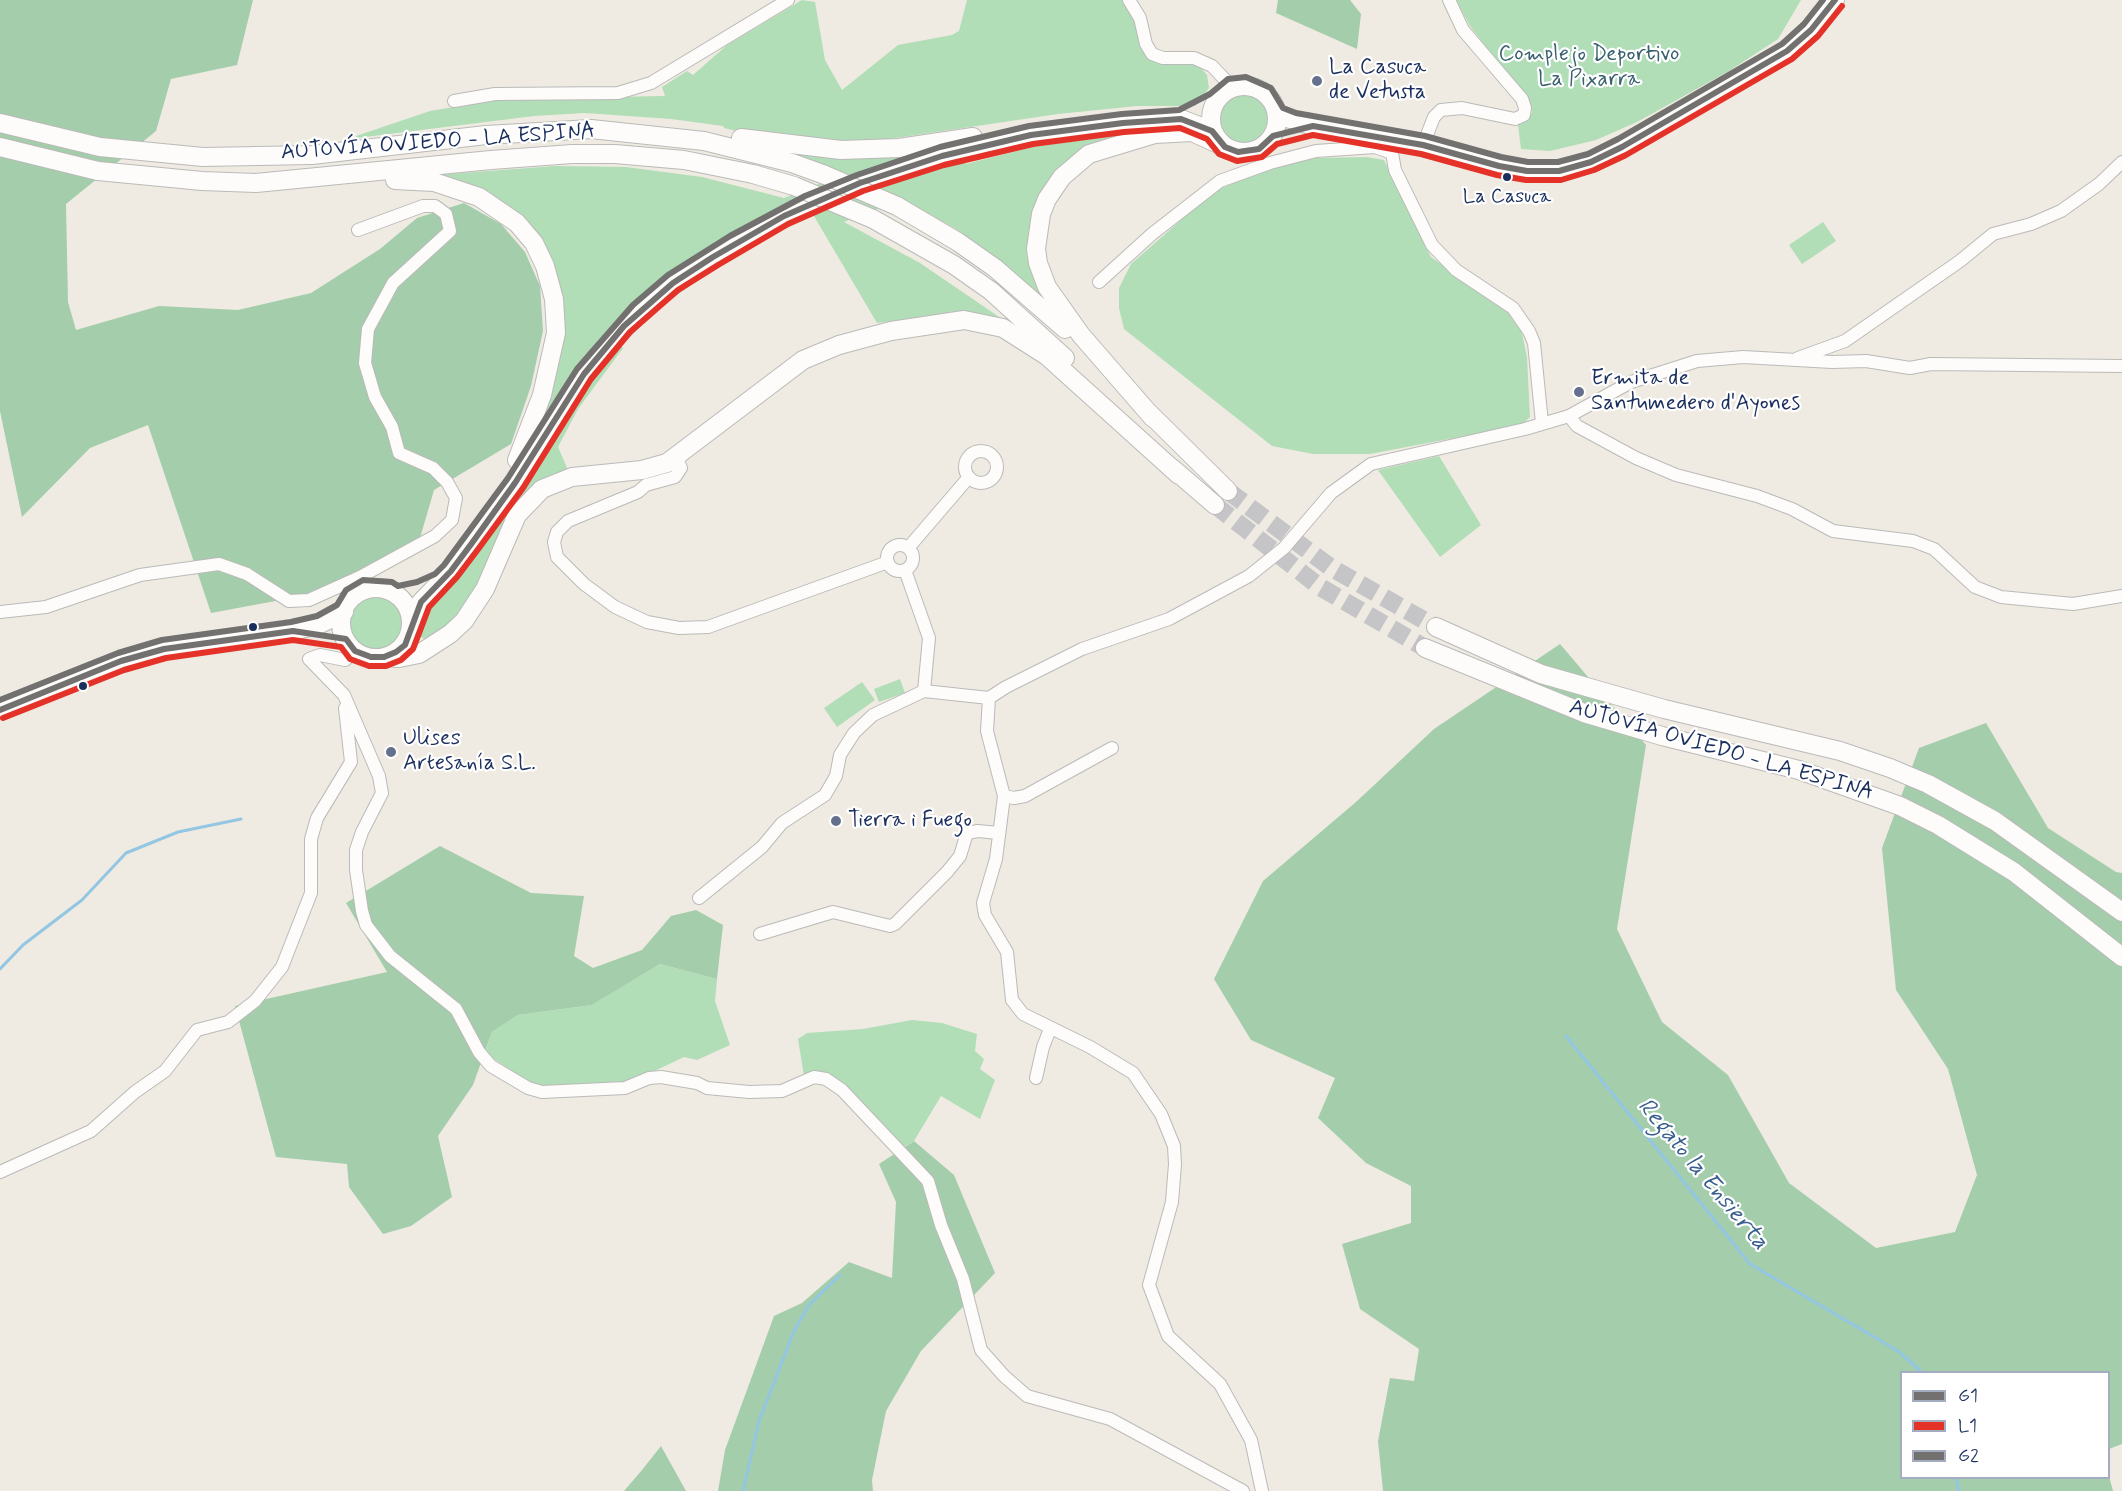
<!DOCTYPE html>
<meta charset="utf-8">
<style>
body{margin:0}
#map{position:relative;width:2122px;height:1491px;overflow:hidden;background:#efebe2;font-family:Mynerve,sans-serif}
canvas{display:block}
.legend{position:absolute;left:1900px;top:1371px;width:210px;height:108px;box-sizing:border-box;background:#fff;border:2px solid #a4acbf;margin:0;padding:8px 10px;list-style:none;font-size:18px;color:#1b2f5e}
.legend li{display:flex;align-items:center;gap:12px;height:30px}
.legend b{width:30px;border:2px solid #a4acbf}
</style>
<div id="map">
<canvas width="2122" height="1491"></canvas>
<ul class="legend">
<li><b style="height:8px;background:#727170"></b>G1</li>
<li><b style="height:8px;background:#e43229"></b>L1</li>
<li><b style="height:8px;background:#727170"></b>G2</li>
</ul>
</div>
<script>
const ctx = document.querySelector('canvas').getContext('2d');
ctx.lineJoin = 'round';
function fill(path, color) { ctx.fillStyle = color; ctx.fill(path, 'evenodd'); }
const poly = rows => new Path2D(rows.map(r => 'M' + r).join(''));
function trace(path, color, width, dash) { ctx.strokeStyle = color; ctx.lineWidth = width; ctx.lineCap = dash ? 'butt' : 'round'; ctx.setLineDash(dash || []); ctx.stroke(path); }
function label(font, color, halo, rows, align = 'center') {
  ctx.font = font + ' Mynerve,sans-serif'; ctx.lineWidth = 4.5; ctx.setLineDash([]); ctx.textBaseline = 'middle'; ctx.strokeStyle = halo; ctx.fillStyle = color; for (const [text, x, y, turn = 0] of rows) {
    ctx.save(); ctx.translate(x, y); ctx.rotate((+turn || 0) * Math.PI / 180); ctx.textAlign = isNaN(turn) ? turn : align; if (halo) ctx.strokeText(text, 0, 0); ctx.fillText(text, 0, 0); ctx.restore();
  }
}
fill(poly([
 [802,0,815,2,825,60,842,90,898,45,952,35,959,31,967,0,1123,0,1136,19,1143,49,1200,67,1207,75,1209,88,1195,106,1137,106,1058,114,875,141,846,142,745,133,724,128,723,126,671,119,585,113,534,116,357,138,356,136,430,111,501,99,665,96,662,87,687,71,693,75,727,45],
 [1456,0,1801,0,1778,39,1729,71,1637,122,1596,140,1550,151,1521,149,1518,125,1532,113,1532,107,1470,26],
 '1216 120a27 27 0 1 1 54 0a27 27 0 1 1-54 0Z',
 [1128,134,1046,187,1042,296,956,229,898,197,874,211,869,210,844,222,920,263,1008,323,901,320,877,323,811,211,961,158,966,164,1032,147],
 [960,143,853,174,767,217,687,265,649,294,611,329,532,440,557,354,537,241,435,175,555,166,626,167,702,177,784,198,844,174,787,152],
 [1367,157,1384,160,1431,257,1507,311,1522,333,1527,357,1530,417,1522,425,1370,454,1313,454,1272,446,1124,329,1119,308,1119,288,1131,264,1213,192,1265,169,1316,158],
 [1823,222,1836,241,1802,264,1789,245],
 [618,344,623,348,578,409,558,447,568,470,543,480,476,591,449,626,427,639,422,638,417,632,425,608,498,525,581,391],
 [1439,456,1481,525,1440,557,1378,470],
 '349 623a27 27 0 1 1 54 0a27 27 0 1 1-54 0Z',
 [900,679,905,693,879,702,874,689],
 [862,682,875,700,837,727,824,708],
 [660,964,717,979,715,1001,730,1045,697,1060,684,1057,627,1084,563,1087,538,1085,527,1081,485,1053,492,1032,518,1015,592,1005],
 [912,1020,942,1023,977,1034,975,1051,984,1059,980,1069,995,1080,980,1119,941,1096,914,1141,904,1147,834,1077,804,1076,798,1039,807,1033,863,1029]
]), '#b1ddb7');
fill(poly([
 [0,0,253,0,237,65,171,79,156,131,66,204,68,302,76,330,159,306,238,310,311,293,380,249,417,218,464,203,501,224,525,252,540,286,543,331,531,386,511,444,434,490,420,538,313,594,211,613,148,425,90,448,22,517,0,411],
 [1278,0,1350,0,1361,14,1357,49,1276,13],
 [1560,644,1646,745,1617,929,1662,1022,1728,1075,1789,1183,1876,1248,1955,1232,1977,1175,1948,1069,1896,990,1882,848,1919,748,1986,723,2048,828,2116,872,2122,873,2122,1444,2109,1449,2108,1372,1902,1372,1902,1478,2109,1476,2113,1491,1383,1491,1378,1441,1390,1378,1414,1381,1419,1349,1360,1309,1342,1244,1411,1223,1411,1186,1366,1163,1318,1118,1335,1078,1251,1040,1214,979,1263,881,1356,802,1434,729],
 [440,846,531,893,584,896,574,956,593,968,642,950,671,916,696,910,723,925,717,979,660,964,592,1005,518,1015,492,1032,473,1085,438,1136,452,1197,411,1226,383,1234,349,1187,347,1164,276,1157,235,1006,387,972,346,903],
 [914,1141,954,1175,995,1273,921,1351,886,1411,872,1480,873,1491,718,1491,725,1450,774,1316,802,1303,849,1262,892,1278,896,1202,879,1164],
 [661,1446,686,1491,624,1491,642,1470]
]), '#a4cdab');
trace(poly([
 [0,969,23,945,82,900,126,853,178,832,241,819],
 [1566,1036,1750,1264,1898,1351,1922,1372],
 [1956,1478,1959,1491],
 [743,1491,759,1421,794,1331,809,1305,840,1275]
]), '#93c6e3', 3);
trace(poly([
 [1228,491,1330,567,1436,627],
 [1215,505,1320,587,1425,648]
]), '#c5c5c8', 18, [18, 9]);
const minor = poly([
 [1129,0,1140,18,1146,44,1152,54,1163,58,1194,58,1212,66,1232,87],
 [454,101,495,94,618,93,651,83,788,0],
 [1394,139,1392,153,1395,170,1432,245,1456,270,1513,308,1529,331,1534,343,1542,423],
 [1423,145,1434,117,1441,110,1462,108,1515,119,1524,115,1525,108,1522,99,1463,30,1449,0],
 [358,230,423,206,435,206,446,214,450,231,393,283,368,329,365,363,375,397,392,427,399,453,433,468,447,482,456,498,452,520,435,536,360,577],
 [1099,282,1152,234,1220,181,1270,163,1316,151,1375,147,1392,153],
 [1798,358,1845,341,1960,261,1993,234,2031,224,2061,211,2099,184,2122,162],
 [1569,416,1577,426,1636,458,1676,475,1757,496,1792,509,1833,531,1913,541,1934,549,1975,587,2001,597,2073,604,2122,596],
 '965 467a16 16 0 1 1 32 0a16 16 0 1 1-32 0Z',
 [677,458,681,468,675,477,646,485,638,492,568,521,557,532,554,542,557,557,584,584,615,607,647,622,679,628,708,627,888,562],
 '887 558a13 13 0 1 1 26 0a13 13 0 1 1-26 0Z',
 [909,547,969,477],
 [905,570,929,638,924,691],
 [0,612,46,607,140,575,219,564,247,574,289,601,309,600,360,577,365,589],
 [355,651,345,660,320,655,309,659,344,695,379,776,382,793,362,832,356,850,356,870,362,911,366,925,390,956,456,1009,479,1052,491,1066,528,1088,542,1092,625,1088,649,1078,661,1077,697,1083,707,1088,749,1092,782,1091,814,1077,826,1079,842,1090,928,1181,941,1225,963,1279,981,1350,1004,1376,1027,1396,1110,1419,1243,1491],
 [989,698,987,731,1004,796,996,859,983,903,985,915,1007,952,1012,1000,1023,1014,1090,1047,1133,1073,1161,1114,1174,1146,1175,1164,1172,1202,1149,1285,1168,1336,1220,1384,1251,1440,1262,1491],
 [1004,796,1014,798,1025,796,1112,748],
 [699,898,762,847,782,823,825,795,836,776,840,755,854,733,873,715,924,691,989,698,1006,687,1082,649,1169,619,1249,576,1284,548,1331,493,1371,464,1525,429,1569,416,1631,382,1697,361,1743,357,1832,362,1866,361,1910,368,1931,364,2122,366],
 [760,934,833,912,890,926,895,924,947,872,960,856,967,833,978,831,998,833],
 [1036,1078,1043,1047,1050,1029],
 [0,1172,91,1131,135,1092,165,1071,197,1030,228,1022,255,1001,282,967,311,893,311,839,317,818,351,762,345,708]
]);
const highway = poly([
 '1211 119a33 33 0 1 1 66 0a33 33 0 1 1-66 0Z',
 [1277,115,1313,126,1423,145,1499,166,1527,171,1559,171,1591,162,1622,147,1787,51,1811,30,1835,0],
 [0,123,100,147,203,157,312,155,486,135,591,129,704,141,792,163,825,175],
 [741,138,841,150,899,148,973,137],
 [0,147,98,171,202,181,256,183,491,160,572,154,615,154,684,160,753,174,794,186],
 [395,180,434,182,479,197,517,223,534,243,545,266,554,299,556,333,542,395,517,460],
 [897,206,958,242,995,268,1065,329],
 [873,219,954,265,991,291,1065,358],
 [1146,410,1228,491],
 [1153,418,1081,335,1047,287,1038,263,1036,249,1041,214,1047,199,1062,177,1089,154,1155,134,1192,132,1225,147],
 [1172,468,1215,505],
 '341 623a35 35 0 1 1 70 0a35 35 0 1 1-70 0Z',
 [411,625,421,602,451,571,515,483,570,393,598,355,654,299,713,257,809,204,860,183,942,156,1031,135,1123,123,1181,119,1212,131],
 [1436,627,1541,674,1664,709,1840,751,1890,768,1928,784,1995,821,2122,912],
 [1425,648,1584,713,1662,736,1799,770,1900,806,1938,825,2014,872,2122,957],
 [384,657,399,658,419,654,450,634,464,621,485,589,517,515,542,489,572,477,642,470,667,463,803,360,839,345,891,331,964,320,1003,328,1047,356,1179,475],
 [0,710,121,661,164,649,293,631,320,624,344,612]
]);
trace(minor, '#babab8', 14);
trace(highway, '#babab8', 20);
trace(minor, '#fdfcfb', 12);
trace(highway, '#fdfcfb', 18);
const highwayBridge = poly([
 [825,175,897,206],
 [794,186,873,219]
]);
trace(highwayBridge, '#babab8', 20, []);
trace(highwayBridge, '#fdfcfb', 18);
trace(poly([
 [0,710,121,661,164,649,293,631,346,639,355,651,371,657,384,657,396,652,405,645,421,602,451,571,472,543,515,483,584,374,624,326,673,283,713,257,784,216,860,183,942,156,1031,135,1123,123,1181,119,1212,131,1225,147,1238,152,1259,149,1273,136,1313,126,1423,145,1499,166,1527,171,1559,171,1591,162,1622,147,1787,51,1811,30,1835,0]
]), '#727170', 6);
trace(poly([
 [3,718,124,670,166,658,293,640,341,647,350,659,369,666,386,666,401,660,413,649,429,607,457,577,479,548,523,488,591,379,630,332,678,290,718,265,788,224,863,191,944,165,1033,144,1124,132,1180,128,1207,139,1219,154,1237,161,1262,157,1277,144,1313,135,1421,154,1497,175,1526,180,1561,180,1594,170,1626,155,1792,59,1818,36,1842,6]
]), '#e43229', 6);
trace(poly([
 [0,700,118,653,162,640,291,622,317,616,337,605,346,590,363,580,392,582,398,586,417,582,435,574,444,565,508,478,577,369,633,305,668,275,730,236,805,196,857,175,940,147,1029,126,1122,114,1179,110,1210,94,1228,79,1246,77,1271,88,1283,108,1296,113,1425,136,1501,157,1528,162,1558,162,1588,154,1618,139,1782,44,1804,24,1823,0]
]), '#727170', 6);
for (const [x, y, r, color] of [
 [1317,81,6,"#65718c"],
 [1507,177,5,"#1b2f5e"],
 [1579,392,6,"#65718c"],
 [253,627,5,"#1b2f5e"],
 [83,686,5,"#1b2f5e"],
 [391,752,6,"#65718c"],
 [836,821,6,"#65718c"]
]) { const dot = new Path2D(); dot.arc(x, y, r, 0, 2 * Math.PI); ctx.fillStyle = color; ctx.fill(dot); trace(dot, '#fff', 2); }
label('20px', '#1b2f5e', '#fff', [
 ["La Casuca",1507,198]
]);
label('22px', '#39606e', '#fff', [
 ["Complejo Deportivo",1589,55],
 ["La Pixarra",1589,80]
]);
label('22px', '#1b2f5e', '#fff', [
 ["La Casuca",1329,68],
 ["de Vetusta",1329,93],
 ["Ermita de",1591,379],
 ["Santumedero d'Ayones",1591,404],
 ["Ulises",403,739],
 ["Artesanía S.L.",403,764],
 ["Tierra i Fuego",848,821]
], 'left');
label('22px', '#1b2f5e', '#fff', [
 ["AUTOVÍA OVIEDO - LA ESPINA",438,143,-4],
 ["AUTOVÍA OVIEDO - LA ESPINA",1721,751,16]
]);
label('italic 24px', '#375e8d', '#fff', [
 ["Regato la Ensierta",1702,1175,50]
]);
</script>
